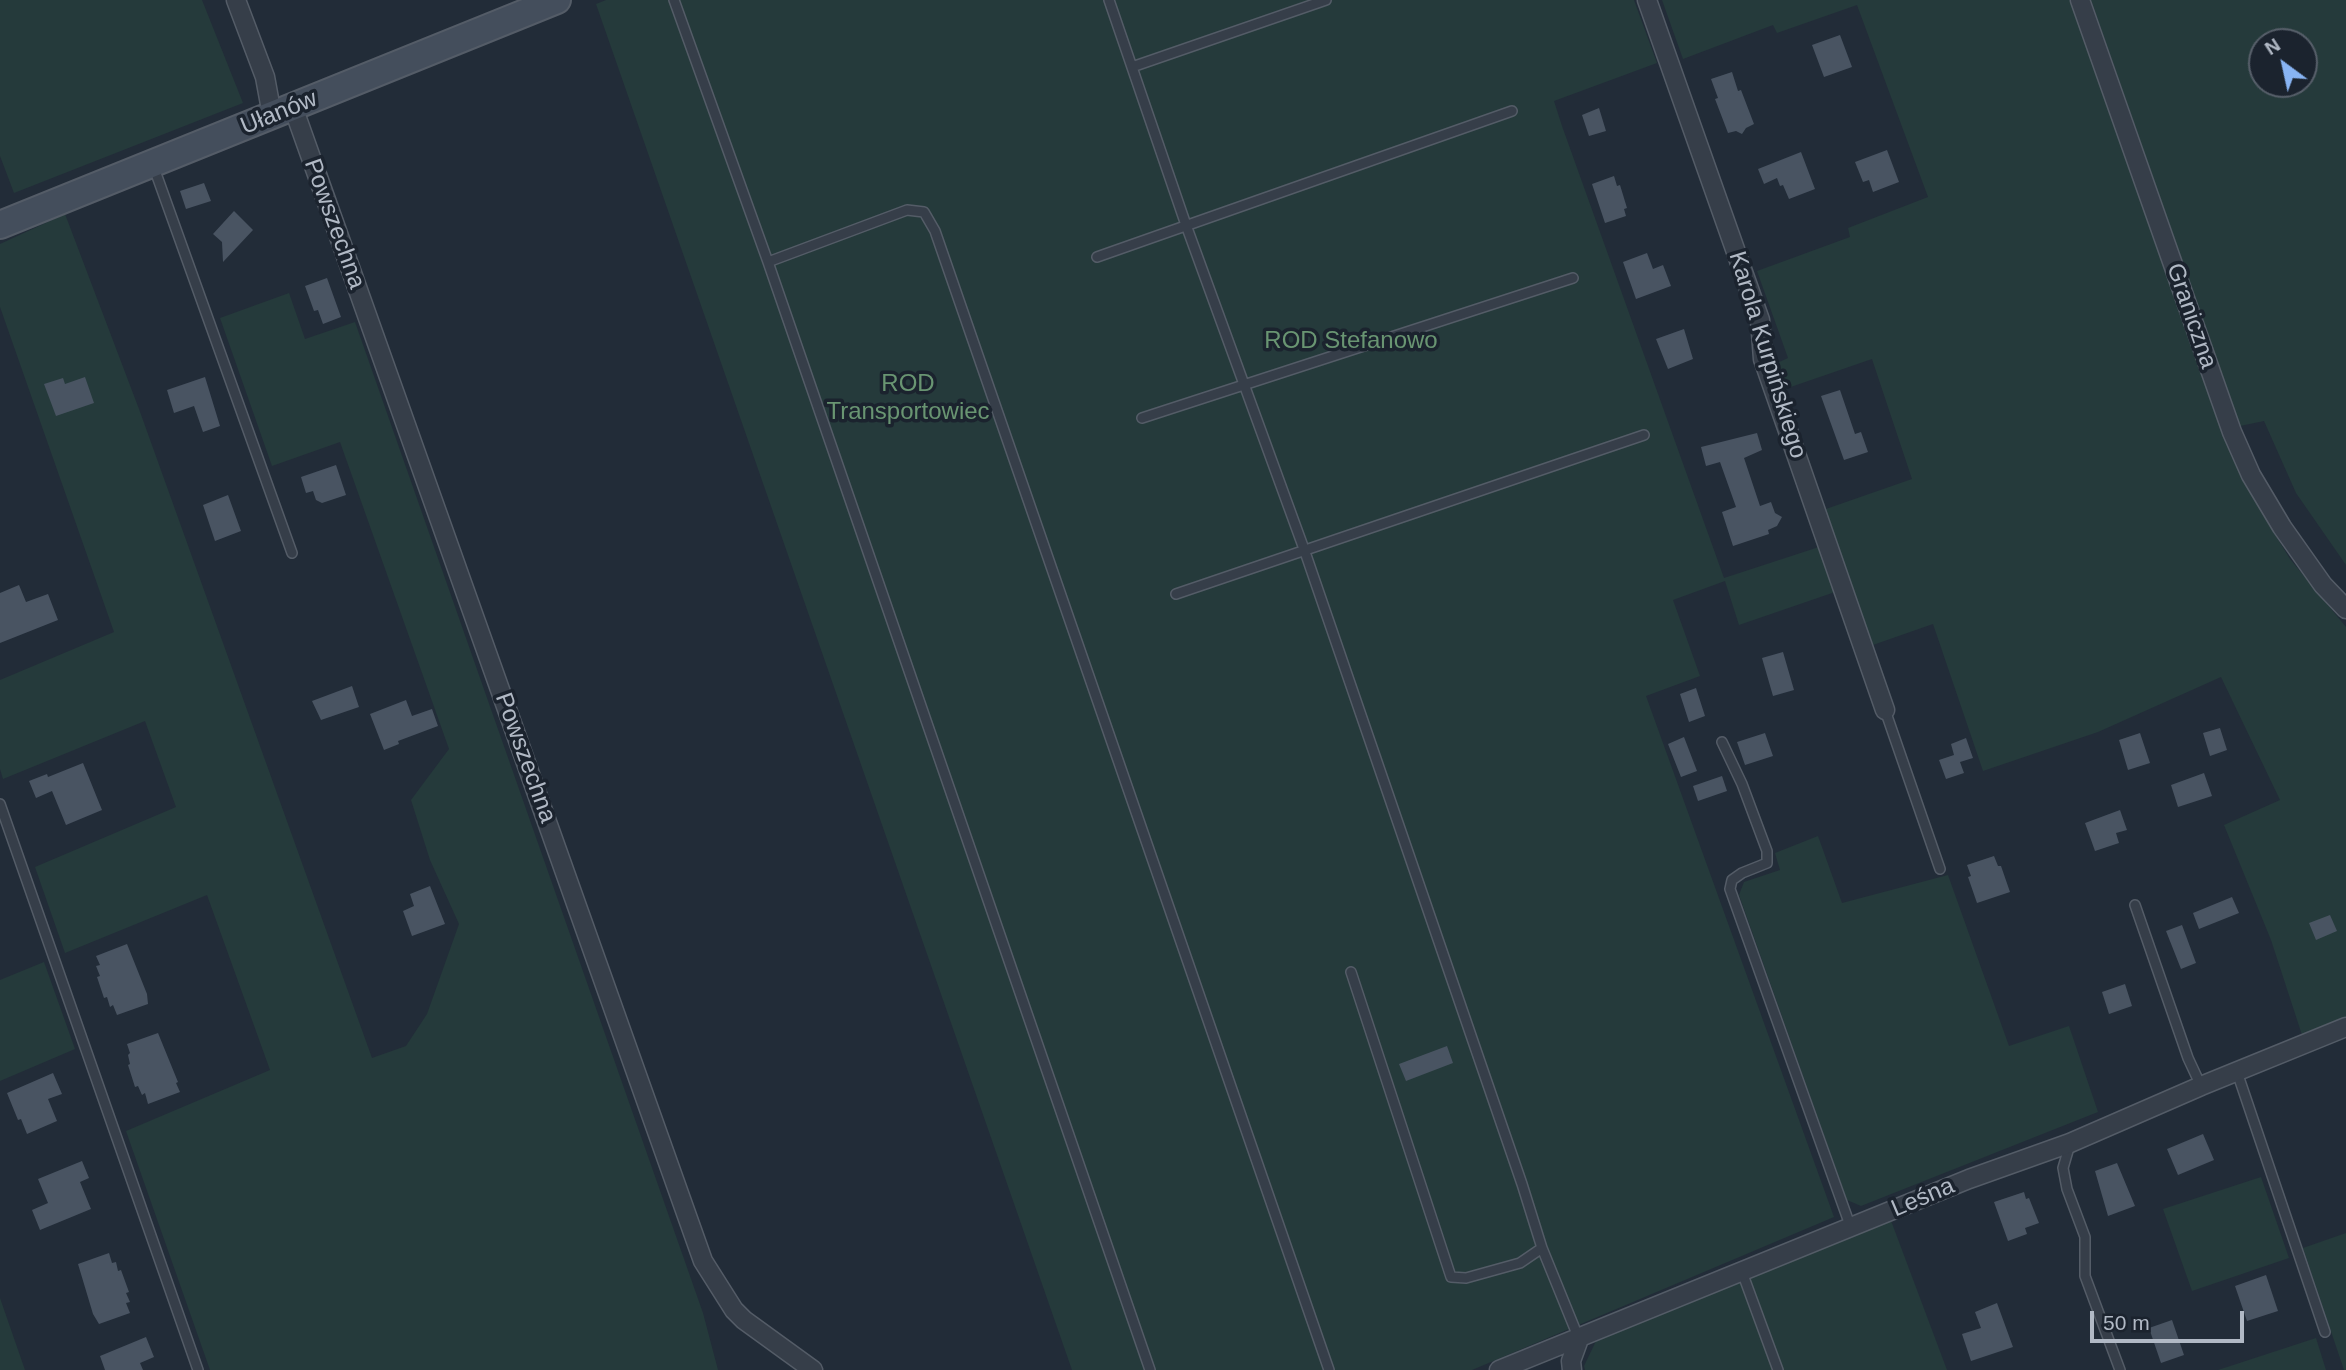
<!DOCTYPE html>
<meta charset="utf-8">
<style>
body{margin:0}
#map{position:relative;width:2346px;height:1370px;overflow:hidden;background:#222c38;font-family:Helvetica,sans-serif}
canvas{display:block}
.north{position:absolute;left:2248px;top:28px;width:70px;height:70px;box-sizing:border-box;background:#1b232e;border:2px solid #575f6a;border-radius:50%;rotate:327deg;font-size:19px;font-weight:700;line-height:28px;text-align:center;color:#b1b9c5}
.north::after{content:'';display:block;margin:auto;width:24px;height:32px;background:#88b4f3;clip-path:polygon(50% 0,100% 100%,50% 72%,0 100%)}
.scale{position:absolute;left:2090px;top:1311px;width:154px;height:32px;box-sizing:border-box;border:4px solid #b1b9c5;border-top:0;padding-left:9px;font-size:21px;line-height:24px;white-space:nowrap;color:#b1b9c5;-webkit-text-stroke:5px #1b232e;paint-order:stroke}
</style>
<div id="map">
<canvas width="2346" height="1370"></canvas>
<div class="north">N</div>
<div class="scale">50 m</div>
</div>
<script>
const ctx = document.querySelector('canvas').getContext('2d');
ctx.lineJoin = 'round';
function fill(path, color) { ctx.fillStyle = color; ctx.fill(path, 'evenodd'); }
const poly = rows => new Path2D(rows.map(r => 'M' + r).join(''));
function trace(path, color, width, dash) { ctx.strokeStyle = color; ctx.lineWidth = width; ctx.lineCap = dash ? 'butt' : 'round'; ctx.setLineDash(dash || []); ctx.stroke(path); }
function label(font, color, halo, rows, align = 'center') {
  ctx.font = font + ' Helvetica,sans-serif'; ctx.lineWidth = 7; ctx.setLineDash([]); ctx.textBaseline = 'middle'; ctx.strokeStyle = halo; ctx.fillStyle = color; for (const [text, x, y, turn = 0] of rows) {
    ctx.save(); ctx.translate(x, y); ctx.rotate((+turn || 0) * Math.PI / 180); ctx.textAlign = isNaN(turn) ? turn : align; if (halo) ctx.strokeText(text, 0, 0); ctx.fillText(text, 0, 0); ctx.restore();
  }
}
fill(poly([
 [0,0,202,0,243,103,14,193,0,156],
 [606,0,1634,0,1657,63,1554,101,1562,126,1724,578,1822,546,1838,591,1739,625,1725,581,1673,600,1700,676,1646,696,1834,1217,1472,1370,1072,1370,596,4],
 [1662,0,2073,0,2228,439,2268,523,2290,559,2346,627,2346,1017,2302,1035,2271,940,2224,825,2280,800,2221,677,2098,732,1983,771,1933,624,1870,646,1823,510,1912,479,1872,359,1782,390,1773,365,1788,358,1757,271,1850,237,1848,228,1928,197,1857,5,1777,33,1773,25,1683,59],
 [2091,0,2346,0,2346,565,2296,493,2264,421,2240,426],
 [2262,42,2304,42,2304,84,2262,84],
 [65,214,139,409,372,1058,406,1046,427,1014,459,924,430,860,411,800,449,749,340,442,272,466,220,318,289,293,305,339,355,322,703,1313,718,1370,210,1370,126,1131,270,1070,207,895,65,953,35,867,176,807,145,721,3,779,0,769,0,680,114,632,0,307,0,244],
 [1818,836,1842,903,1948,875,2009,1046,2069,1026,2098,1112,1861,1206,1847,1200,1739,895,1744,882,1780,870,1775,853],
 [44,962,75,1049,0,1081,0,980],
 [2261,1177,2289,1258,2192,1291,2163,1209],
 [1890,1218,1947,1370,1782,1370,1747,1275],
 [2346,1233,2346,1370,2344,1370,2303,1248],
 [1742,1279,1774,1370,1585,1370,1584,1366,1596,1341],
 [0,1298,25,1370,0,1370],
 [2316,1338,2326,1370,2218,1370]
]), '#253a3b');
fill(poly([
 [1840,35,1852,67,1824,77,1812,45],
 [1732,72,1738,91,1741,90,1754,124,1746,128,1742,134,1736,131,1728,133,1715,99,1718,98,1711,79],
 [1599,108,1606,131,1589,136,1582,115],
 [1887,150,1899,182,1873,192,1869,180,1863,182,1855,162],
 [1801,152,1815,189,1789,199,1783,185,1780,186,1777,178,1764,184,1758,169],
 [1614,176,1617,186,1620,185,1627,208,1624,209,1626,216,1605,223,1592,184],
 [204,183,211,201,186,209,180,191],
 [234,211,253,230,223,262,222,242,213,234],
 [1647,253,1653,269,1663,265,1671,286,1636,299,1623,262],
 [327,278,341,317,323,324,318,310,314,311,305,286],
 [1684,329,1693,359,1668,369,1656,339],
 [85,377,94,403,56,416,44,384,63,378,65,384],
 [205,377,220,426,203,432,194,406,174,413,167,390],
 [1840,390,1855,434,1861,432,1868,452,1844,460,1821,396],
 [1757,433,1762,450,1744,458,1760,506,1771,502,1775,513,1782,517,1777,526,1768,530,1769,534,1733,546,1722,512,1736,507,1720,462,1706,466,1701,447],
 [336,465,346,495,322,503,316,500,313,491,306,493,301,477],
 [228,495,241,531,215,541,203,505],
 [19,585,26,602,48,594,58,620,0,643,0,593],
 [1783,652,1794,690,1773,696,1762,658],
 [352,686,359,707,321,720,312,701],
 [1696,688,1705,716,1689,722,1680,694],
 [406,700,412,716,432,709,438,726,398,741,399,744,384,750,370,714],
 [2220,728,2227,750,2210,756,2203,733],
 [1765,733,1773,756,1745,765,1737,742],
 [2140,733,2150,763,2128,770,2119,740],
 [1684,737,1697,771,1681,777,1668,744],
 [1966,738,1973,758,1960,762,1964,773,1946,779,1939,760,1954,755,1951,744],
 [83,763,102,810,66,825,52,791,36,798,29,781,47,774,48,777],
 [2204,773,2212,796,2178,807,2171,785],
 [1722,776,1727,791,1698,801,1693,786],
 [2120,810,2127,830,2116,833,2119,843,2095,851,2085,823],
 [1994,856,1998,866,2001,866,2010,892,1977,903,1968,877,1971,876,1967,865],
 [430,886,445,924,412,936,403,911,414,906,410,894],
 [2232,897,2239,913,2199,929,2193,913],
 [2330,915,2337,931,2316,940,2309,923],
 [2182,925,2196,963,2181,969,2166,931],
 [127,944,147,994,148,1004,117,1015,113,1005,110,1007,107,997,104,998,97,977,100,976,96,966,100,965,96,956],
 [2125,984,2132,1006,2109,1014,2102,992],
 [158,1033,178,1082,176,1083,180,1092,148,1104,145,1093,142,1095,138,1086,135,1087,128,1065,130,1064,128,1055,130,1053,127,1044],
 [1447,1046,1453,1063,1406,1081,1399,1064],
 [53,1073,62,1094,48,1099,57,1121,27,1134,21,1119,18,1120,7,1093],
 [2203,1134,2214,1160,2178,1175,2167,1149],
 [82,1161,89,1178,80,1182,91,1209,40,1230,32,1210,48,1203,38,1179],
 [2117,1163,2135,1206,2108,1216,2095,1171],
 [2024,1192,2026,1199,2029,1198,2039,1223,2025,1228,2027,1234,2008,1241,1994,1202],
 [109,1253,112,1263,116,1262,118,1271,121,1270,129,1292,126,1293,130,1302,126,1303,130,1313,99,1324,93,1314,78,1264],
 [2266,1275,2278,1311,2247,1321,2235,1286],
 [1997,1303,2013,1347,1971,1361,1962,1334,1981,1328,1975,1312],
 [2172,1320,2184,1355,2161,1363,2149,1328],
 [146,1337,154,1357,140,1363,143,1370,105,1370,100,1356]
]), '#495462');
const lane = poly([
 [674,0,768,262,1150,1370],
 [1109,0,1186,225,1304,549,1522,1184,1542,1248,1520,1263,1466,1278,1451,1277,1351,972],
 [1132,67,1326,0],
 [153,165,292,553],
 [1097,257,1512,111],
 [768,262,907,210,924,212,935,231,1329,1370],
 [1142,418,1573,278],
 [1176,594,1644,435],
 [1885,710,1940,869],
 [1722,742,1742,784,1767,851,1767,863,1742,873,1732,880,1730,889,1851,1228],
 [0,804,198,1370],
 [2135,905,2188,1058,2201,1086],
 [2237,1072,2325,1332],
 [2070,1144,2063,1168,2067,1189,2085,1237,2085,1276,2120,1370],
 [1542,1248,1579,1339],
 [1742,1272,1778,1370]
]);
const street = poly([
 [236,0,265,77,272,115],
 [1647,0,1760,320,1763,359,1885,710],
 [2080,0,2232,432,2251,475,2282,527,2323,585,2346,609],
 [293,107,703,1261,734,1310,744,1320,813,1370],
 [1499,1370,1969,1179,2070,1143,2201,1086,2346,1027],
 [1572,1370,1571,1361,1579,1339]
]);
const secondary = poly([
 [0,225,557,0]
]);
trace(lane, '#545c67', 12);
trace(street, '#545c67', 21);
trace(secondary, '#545c67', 30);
trace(lane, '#363e49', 9);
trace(street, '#363e49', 18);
trace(secondary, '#444e5c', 26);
label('24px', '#b1b9c5', '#1b232e', [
 ["Ułanów",279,113,-22],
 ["Powszechna",334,224,70],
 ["Graniczna",2191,316,71],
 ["Karola Kurpińskiego",1767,355,73],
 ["Powszechna",525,758,70],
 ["Leśna",1923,1198,-23]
]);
label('24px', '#699572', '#1b232e', [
 ["ROD Stefanowo",1351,341],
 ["ROD",908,384],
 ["Transportowiec",908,412]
]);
</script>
